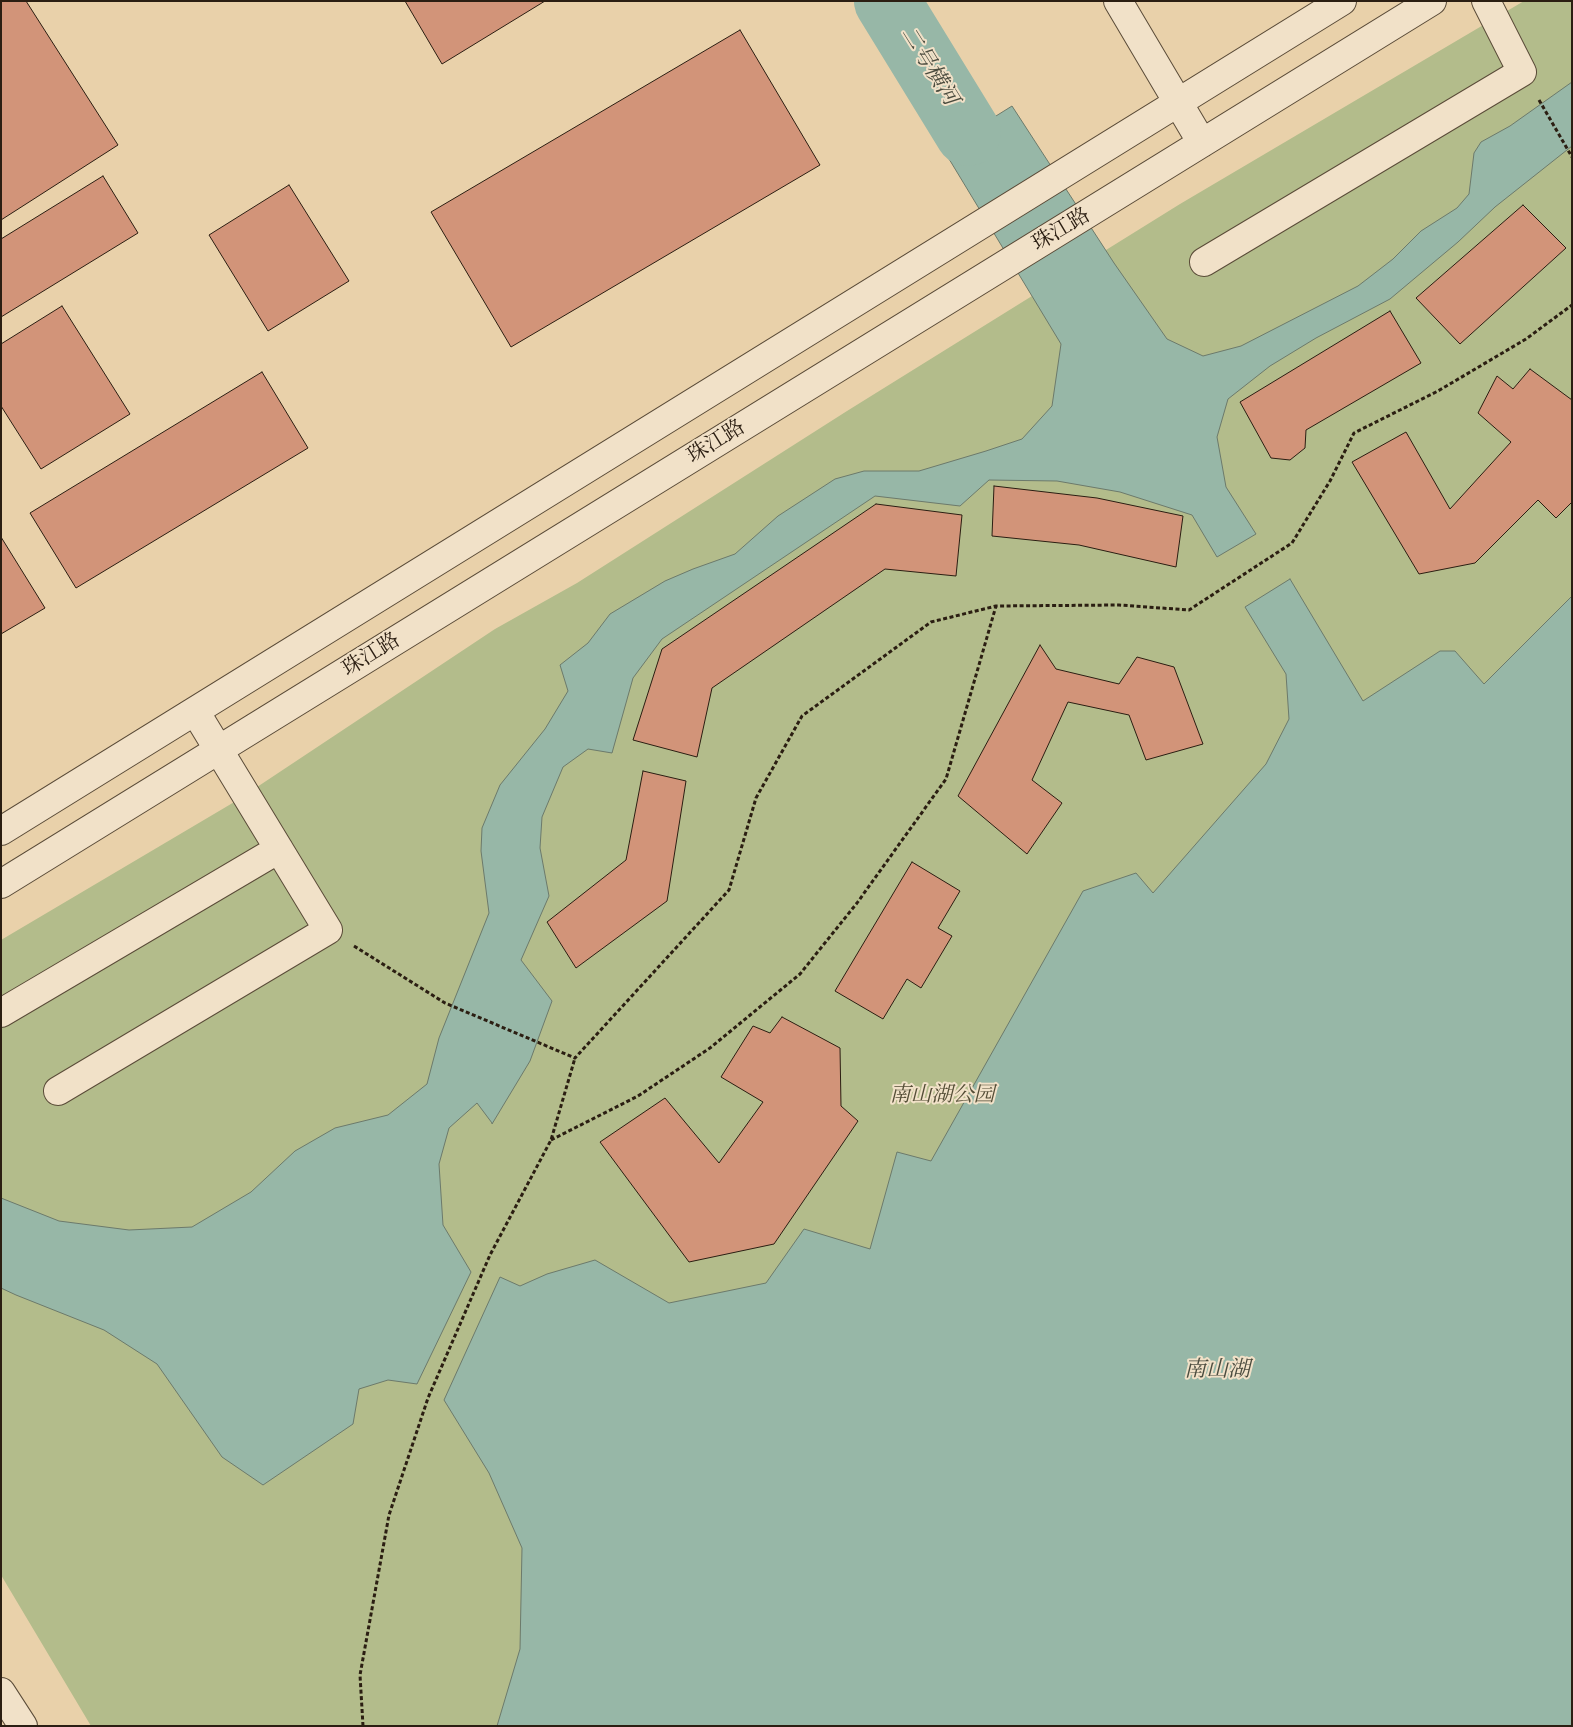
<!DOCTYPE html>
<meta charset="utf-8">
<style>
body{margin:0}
#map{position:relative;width:1573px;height:1727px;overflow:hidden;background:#e9d1aa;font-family:"IM FELL DW Pica",serif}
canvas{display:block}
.frame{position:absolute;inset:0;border:2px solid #2b1e12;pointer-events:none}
</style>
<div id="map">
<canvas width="1573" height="1727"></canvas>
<div class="frame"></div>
</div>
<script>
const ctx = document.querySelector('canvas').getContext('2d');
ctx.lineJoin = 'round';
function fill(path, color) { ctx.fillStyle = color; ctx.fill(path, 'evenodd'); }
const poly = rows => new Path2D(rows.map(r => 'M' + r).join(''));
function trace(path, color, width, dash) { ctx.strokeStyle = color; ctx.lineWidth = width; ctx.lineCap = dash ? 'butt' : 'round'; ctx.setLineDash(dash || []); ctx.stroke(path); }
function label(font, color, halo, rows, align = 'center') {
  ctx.font = font + ' "IM FELL DW Pica","Noto Serif SC",serif'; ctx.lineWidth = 4; ctx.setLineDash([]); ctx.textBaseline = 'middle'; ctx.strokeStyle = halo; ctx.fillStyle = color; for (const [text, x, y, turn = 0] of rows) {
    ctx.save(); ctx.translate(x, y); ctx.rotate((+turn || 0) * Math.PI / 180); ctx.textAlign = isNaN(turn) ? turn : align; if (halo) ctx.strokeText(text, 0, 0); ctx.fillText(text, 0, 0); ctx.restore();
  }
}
fill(poly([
 [1524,1,1572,1,1572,1726,91,1726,1,1575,1,940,236,801,495,629,577,583,847,411,1180,204]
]), '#b3bc8b');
const water = poly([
 [1572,82,1572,146,1495,207,1458,242,1390,299,1316,338,1270,366,1228,399,1217,437,1226,487,1256,534,1217,557,1192,515,1120,492,1057,481,989,480,960,506,875,496,662,639,633,678,612,753,588,749,563,767,542,817,540,848,549,896,521,960,552,1001,530,1061,492,1124,492,1123,477,1103,449,1128,439,1164,443,1225,471,1272,417,1384,388,1380,359,1389,353,1424,263,1485,222,1457,157,1364,104,1330,16,1295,1,1288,1,1198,59,1221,129,1230,192,1227,251,1192,295,1151,335,1128,388,1115,427,1084,439,1038,489,913,481,851,482,828,500,785,545,729,568,691,560,665,588,643,610,614,665,581,693,569,735,554,778,516,835,479,864,471,919,471,986,451,1022,439,1052,406,1061,344,943,149,1012,106,1114,263,1167,339,1203,356,1241,346,1358,286,1393,259,1421,231,1457,208,1469,194,1474,153,1481,142,1510,126,1572,82],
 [1290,579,1363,701,1440,651,1455,651,1484,684,1572,596,1572,1726,497,1726,520,1649,522,1548,489,1473,444,1400,500,1277,520,1286,547,1274,595,1260,669,1303,766,1283,804,1229,870,1249,897,1152,931,1161,1083,891,1136,873,1153,893,1266,764,1289,719,1286,674,1245,607,1290,579]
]);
fill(water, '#97b7a7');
trace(water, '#6c7a6b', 1);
trace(poly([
 [887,1,968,133]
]), '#97b7a7', 66);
const building = poly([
 [1,1,26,1,118,145,1,220,1,1],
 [405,1,545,1,442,64,405,1],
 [740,30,820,165,511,347,431,212,740,30],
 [103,176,138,233,1,317,1,239,103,176],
 [289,185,349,281,268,331,209,235,289,185],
 [1523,205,1566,248,1460,344,1416,298,1523,205],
 [62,306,130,414,41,469,1,406,1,344,62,306],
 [1390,311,1421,363,1306,430,1305,448,1290,460,1271,458,1240,402,1390,311],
 [1530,369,1572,400,1572,502,1556,518,1538,500,1475,563,1419,574,1352,462,1406,432,1450,509,1511,442,1478,413,1497,376,1513,389,1530,369],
 [262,372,308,448,76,588,30,513,262,372],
 [994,486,1097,498,1183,516,1176,567,1079,545,992,536,994,486],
 [876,504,962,515,956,576,885,569,712,688,697,757,633,740,662,649,876,504],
 [1,537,45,608,1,634,1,537],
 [1040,645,1056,669,1119,684,1137,657,1174,667,1203,744,1146,760,1129,715,1068,702,1032,780,1062,803,1027,854,958,796,1040,645],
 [643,771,686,781,667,901,576,968,547,922,626,860,643,771],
 [912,862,960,891,938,928,952,936,921,988,907,979,883,1019,835,991,912,862],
 [782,1017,840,1048,841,1106,858,1121,774,1244,689,1262,600,1142,665,1098,719,1163,763,1102,721,1077,753,1026,770,1033,782,1017]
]);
fill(building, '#d29479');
trace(building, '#2b1e12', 1);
const minor = poly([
 [1118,1,1202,143],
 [1204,262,1522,72,1486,1],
 [1,831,1342,1],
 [1,884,1432,1],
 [1,1013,279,849],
 [58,1091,328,930,195,711],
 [1,1692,23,1726]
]);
trace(minor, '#5a4b38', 30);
trace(poly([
 [1539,100,1572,157],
 [354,946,445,1003,575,1058,729,890,756,798,802,716,931,622,996,606,1119,605,1189,610,1292,543,1330,481,1354,433,1438,391,1526,339,1572,305],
 [551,1140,638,1096,710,1048,800,974,857,903,946,779,996,606],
 [363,1726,360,1675,389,1515,428,1398,490,1255,551,1140,575,1058]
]), '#2b1e12', 3, [4, 2.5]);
trace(minor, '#f1e1c8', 28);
label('21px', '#2b1e12', '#f1e1c8', [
 ["珠江路",1062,231,-31],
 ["珠江路",717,443,-32],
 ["珠江路",372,656,-32]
]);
label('italic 21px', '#544d36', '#f1e1c8', [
 ["南山湖公园",942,1097]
]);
label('italic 22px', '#4b4c3f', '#f1e1c8', [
 ["二号横河",928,67,58],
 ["南山湖",1217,1371]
]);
</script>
